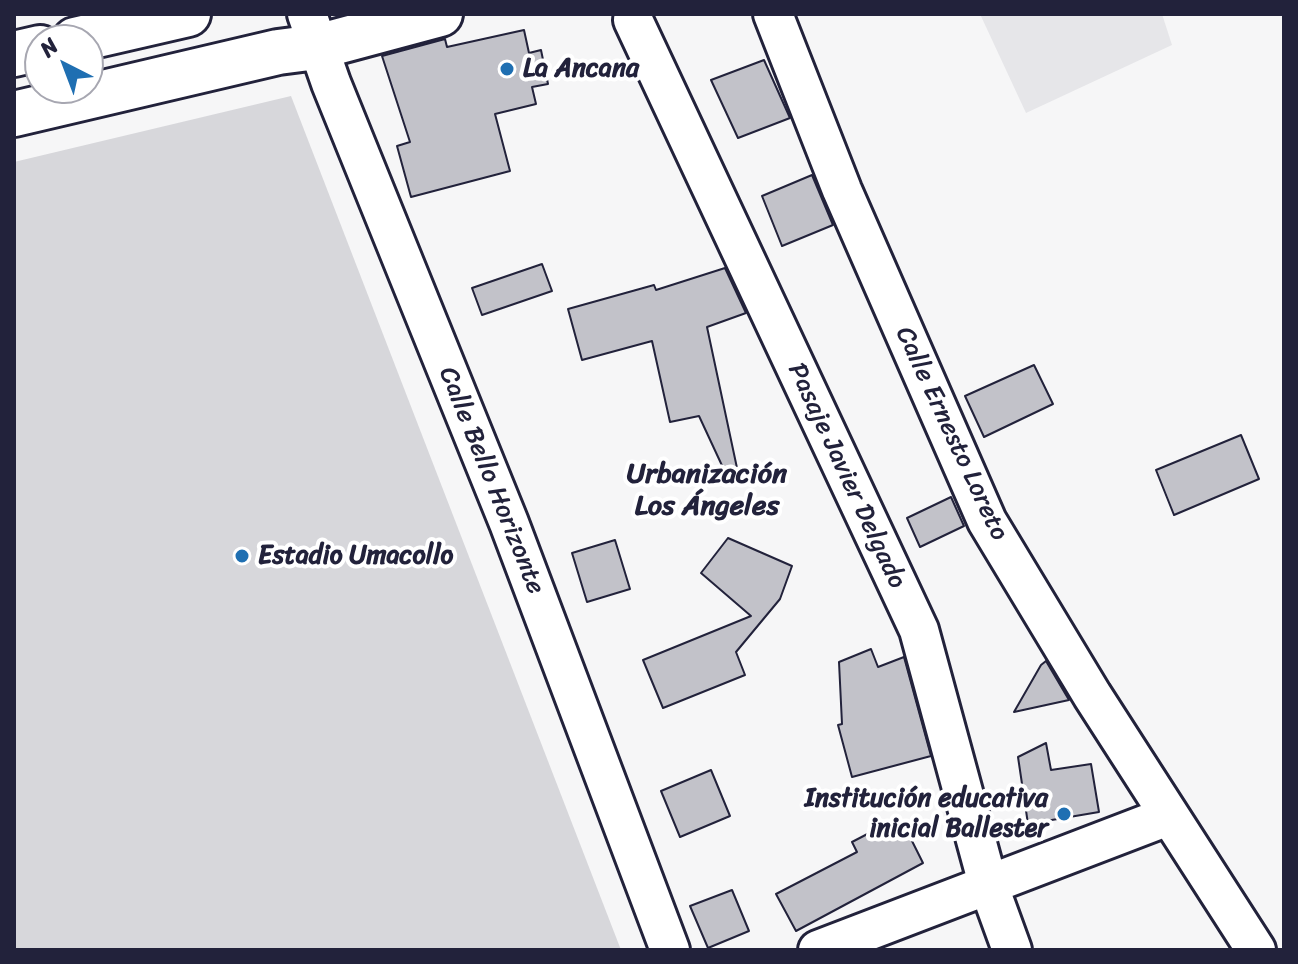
<!DOCTYPE html>
<meta charset="utf-8">
<style>
body{margin:0}
#map{position:relative;width:1298px;height:964px;overflow:hidden;background:#f6f6f7;font-family:Sriracha,sans-serif}
canvas{display:block}
.frame{position:absolute;inset:0;border:16px solid #22223b;pointer-events:none}
.north{position:absolute;left:24px;top:24px;width:80px;height:80px;box-sizing:border-box;background:#fff;border:2px solid #a7a7b1;border-radius:50%;rotate:318deg;font-size:22px;font-weight:700;line-height:32px;text-align:center;color:#22223b}
.north::after{content:'';display:block;margin:auto;width:28px;height:36px;background:#1f6fb2;clip-path:polygon(50% 0,100% 100%,50% 72%,0 100%)}
</style>
<div id="map">
<canvas width="1298" height="964"></canvas>
<div class="frame"></div>
<div class="north">N</div>
</div>
<script>
const ctx = document.querySelector('canvas').getContext('2d');
ctx.lineJoin = 'round';
function fill(path, color) { ctx.fillStyle = color; ctx.fill(path, 'evenodd'); }
const poly = rows => new Path2D(rows.map(r => 'M' + r).join(''));
function trace(path, color, width, dash) { ctx.strokeStyle = color; ctx.lineWidth = width; ctx.lineCap = dash ? 'butt' : 'round'; ctx.setLineDash(dash || []); ctx.stroke(path); }
function label(font, color, halo, rows, align = 'center') {
  ctx.font = font + ' Sriracha,sans-serif'; ctx.lineWidth = 8; ctx.setLineDash([]); ctx.textBaseline = 'middle'; ctx.strokeStyle = halo; ctx.fillStyle = color; for (const [text, x, y, turn = 0] of rows) {
    ctx.save(); ctx.translate(x, y); ctx.rotate((+turn || 0) * Math.PI / 180); ctx.textAlign = isNaN(turn) ? turn : align; if (halo) ctx.strokeText(text, 0, 0); ctx.fillText(text, 0, 0); ctx.restore();
  }
}
fill(poly([
 [980,14,1162,14,1172,45,1026,113]
]), '#e6e6e9');
fill(poly([
 [291,96,621,950,14,950,14,162]
]), '#d7d7db');
const building = poly([
 [524,30,529,53,541,50,548,84,532,87,536,104,495,114,510,171,411,197,397,146,410,142,382,56,445,39,447,47,524,30],
 [764,60,790,118,738,138,711,80,764,60],
 [812,175,833,225,782,246,762,196,812,175],
 [542,264,552,291,482,315,472,288,542,264],
 [725,268,746,313,707,327,737,468,725,472,699,416,670,422,652,341,582,360,568,309,654,285,656,290,725,268],
 [1034,365,1053,404,984,437,965,396,1034,365],
 [1241,435,1259,479,1174,515,1156,470,1241,435],
 [951,497,964,526,920,547,907,518,951,497],
 [728,538,792,566,780,599,736,652,745,675,663,708,643,660,751,616,701,573,728,538],
 [615,540,630,589,587,602,572,553,615,540],
 [871,649,878,667,904,657,931,756,852,777,838,725,842,724,839,662,871,649],
 [1046,661,1069,700,1014,712,1041,665,1046,661],
 [1046,743,1051,770,1091,764,1099,812,1028,824,1018,757,1046,743],
 [711,770,730,816,680,837,661,791,711,770],
 [900,817,923,863,796,931,776,894,857,852,852,842,900,817],
 [732,890,749,931,708,948,690,906,732,890]
]);
fill(building, '#c2c2c9');
trace(building, '#22223b', 2);
const minor = poly([
 [307,14,331,83,509,523,670,950],
 [773,14,842,190,987,521,1092,695,1256,950],
 [633,20,919,630,988,884,1012,950],
 [818,950,1168,816]
]);
const primary = poly([
 [75,40,188,14],
 [14,54,40,48],
 [14,114,278,52,317,47,440,14]
]);
trace(minor, '#22223b', 44);
trace(primary, '#22223b', 50);
trace(minor, '#fff', 38);
trace(primary, '#fff', 44);
for (const [x, y, r, color] of [
 [507,69,8,"#1f6fb2"],
 [242,556,8,"#1f6fb2"],
 [1064,814,8,"#1f6fb2"]
]) { const dot = new Path2D(); dot.arc(x, y, r, 0, 2 * Math.PI); ctx.fillStyle = color; ctx.fill(dot); trace(dot, '#fff', 3); }
label('bold 26px', '#22223b', '#fff', [
 ["La Ancana",523,69],
 ["Estadio Umacollo",258,556],
 ["Institución educativa",1048,799,"right"],
 ["inicial Ballester",1048,829,"right"]
], 'left');
label('26px', '#22223b', '#fff', [
 ["Calle Ernesto Loreto",951,434,65],
 ["Pasaje Javier Delgado",846,476,65],
 ["Calle Bello Horizonte",491,481,68]
]);
label('bold 28px', '#22223b', '#fff', [
 ["Urbanización",707,475],
 ["Los Ángeles",707,507]
]);
</script>
